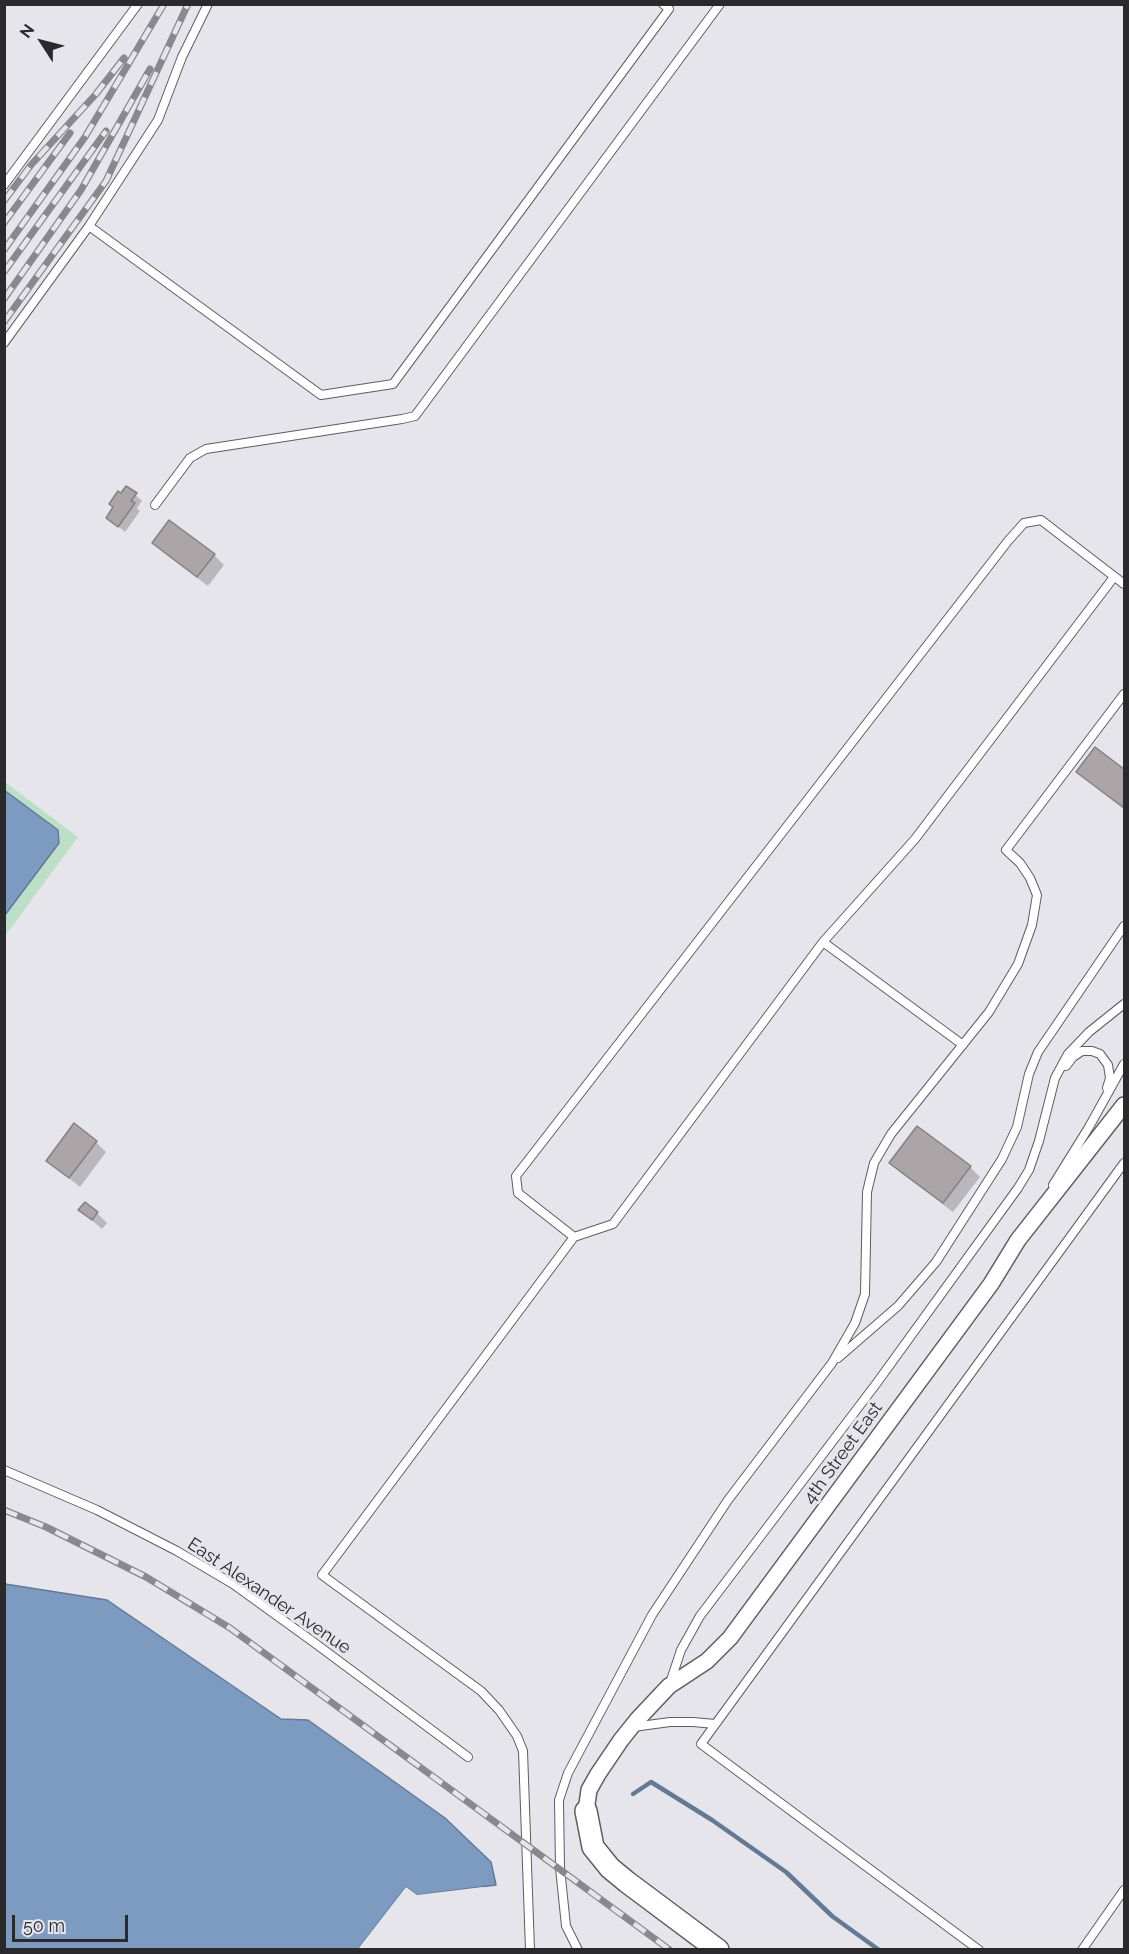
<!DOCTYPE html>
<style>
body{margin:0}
#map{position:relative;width:1129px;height:1954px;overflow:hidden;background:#e6e5ec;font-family:Raleway,sans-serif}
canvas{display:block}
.frame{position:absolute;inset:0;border:6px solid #2a2a2c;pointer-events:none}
.north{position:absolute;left:12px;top:12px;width:60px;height:60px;-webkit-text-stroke:4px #e6e5ec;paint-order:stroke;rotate:306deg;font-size:16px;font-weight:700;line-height:24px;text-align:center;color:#2a2a2c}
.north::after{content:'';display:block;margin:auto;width:21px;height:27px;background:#2a2a2c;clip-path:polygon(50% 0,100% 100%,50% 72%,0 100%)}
.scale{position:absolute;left:12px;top:1915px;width:116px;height:27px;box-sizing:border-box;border:3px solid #2a2a2c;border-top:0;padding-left:8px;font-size:18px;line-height:21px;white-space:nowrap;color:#2a2a2c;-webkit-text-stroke:4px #e6e5ec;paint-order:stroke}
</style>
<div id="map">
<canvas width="1129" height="1954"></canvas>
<div class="frame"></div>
<div class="north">N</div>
<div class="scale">50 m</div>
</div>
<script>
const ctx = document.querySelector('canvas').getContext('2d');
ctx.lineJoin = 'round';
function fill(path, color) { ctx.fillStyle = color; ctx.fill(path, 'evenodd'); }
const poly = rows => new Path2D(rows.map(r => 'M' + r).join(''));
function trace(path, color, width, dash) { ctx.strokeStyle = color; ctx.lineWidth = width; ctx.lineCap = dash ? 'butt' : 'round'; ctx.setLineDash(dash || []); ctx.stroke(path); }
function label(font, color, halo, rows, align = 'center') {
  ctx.font = font + ' Raleway,sans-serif'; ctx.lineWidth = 6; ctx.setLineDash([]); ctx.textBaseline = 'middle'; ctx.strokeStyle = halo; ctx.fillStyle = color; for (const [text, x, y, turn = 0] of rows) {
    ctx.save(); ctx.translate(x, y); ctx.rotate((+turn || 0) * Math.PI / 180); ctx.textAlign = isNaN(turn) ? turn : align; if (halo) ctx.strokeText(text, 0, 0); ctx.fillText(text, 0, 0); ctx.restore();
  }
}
fill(poly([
 [5,782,78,837,5,936]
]), '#bedfc7');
const water = poly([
 [4,790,58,830,59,843,5,915,4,790],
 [5,1584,107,1600,281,1719,308,1720,445,1818,491,1862,496,1885,417,1895,406,1887,358,1949,5,1950,5,1584]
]);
fill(water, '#7d9bc0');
trace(water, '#647994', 1.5);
fill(poly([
 [406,1887,417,1895,483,1887,486,1890,417,1898,406,1891,362,1950,358,1949]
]), '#e6e5ec');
fill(poly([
 [127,488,142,501,137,508,140,511,125,532,108,518],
 [154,543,214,555,224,565,208,586,164,553],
 [1095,749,1124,771,1124,809,1088,781,1078,771],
 [96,1142,106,1152,80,1187,48,1161],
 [891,1163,970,1167,980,1177,953,1212,901,1173],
 [80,1210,97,1213,107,1223,102,1229]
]), '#0003');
trace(poly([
 [633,1794,651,1782,712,1820,786,1872,832,1916,879,1950]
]), '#647994', 4.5);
const building = poly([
 [126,486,137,493,131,501,135,503,118,527,106,518,113,507,109,504,118,491,121,493,126,486],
 [169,520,215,554,197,577,152,543,169,520],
 [1095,747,1124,769,1124,808,1076,772,1095,747],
 [74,1123,97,1141,69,1178,46,1161,74,1123],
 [917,1126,971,1166,943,1203,889,1163,917,1126],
 [85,1202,98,1212,92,1220,78,1210,85,1202]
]);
fill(building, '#aba5a8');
trace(building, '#857f82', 1.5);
const lane = poly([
 [4,185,138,4],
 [89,226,158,120,182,57,208,4],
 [4,343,89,226,321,395,393,384,669,9,663,4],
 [155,505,190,458,206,449,402,419,415,416,720,4],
 [823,942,963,1045],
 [1066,1066,1073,1057,1082,1051,1092,1051,1100,1054,1108,1065,1110,1078,1107,1088],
 [1053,1185,1089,1127,1124,1064],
 [574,1237,518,1193,516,1176,1008,541,1024,523,1041,520,1124,584],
 [838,1358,898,1306,936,1262,1002,1159,1017,1127,1029,1074,1038,1052,1124,926],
 [4,1470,97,1510,177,1551,233,1584,312,1641,468,1757],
 [670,1683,681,1650,700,1616,876,1384,1018,1188,1029,1170,1039,1141,1055,1078,1068,1054,1089,1032,1124,1004],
 [633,1727,670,1722,693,1722,715,1724],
 [530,1950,523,1751,517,1736,499,1710,481,1691,322,1575,574,1237,613,1224,823,942,915,839,1114,577],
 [578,1950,566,1926,560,1868,559,1800,568,1773,652,1615,728,1500,832,1363,855,1323,865,1294,867,1192,874,1163,891,1134,989,1012,1018,964,1032,925,1037,895,1030,878,1020,863,1006,850,1124,694],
 [979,1950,701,1744,1124,1163],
 [1082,1950,1124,1890]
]);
const street = poly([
 [586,1811,589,1790,598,1774,621,1740,637,1720,669,1686,707,1661,730,1638,991,1284,1018,1240,1124,1105]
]);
const secondary = poly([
 [586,1811,593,1847,610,1868,627,1882,718,1950]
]);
trace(lane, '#5d5d62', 10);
trace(street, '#5d5d62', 18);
trace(secondary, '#5d5d62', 24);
trace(lane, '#fff', 8);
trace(street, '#fff', 15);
trace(secondary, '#fff', 21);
const rail = poly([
 [4,201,31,165,96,94,124,58],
 [4,223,70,133],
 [4,250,85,137,164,4],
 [4,272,106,131],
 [4,299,81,190,150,69],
 [4,322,106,181,188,4],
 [4,1510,46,1527,146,1577,230,1628,670,1950]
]);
trace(rail, '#89898d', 7);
trace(rail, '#e6e5ec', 4.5, [14]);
label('18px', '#2a2a2c', '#e6e5ec', [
 ["4th Street East",843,1453,-54],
 ["East Alexander Avenue",269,1596,34]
]);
</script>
